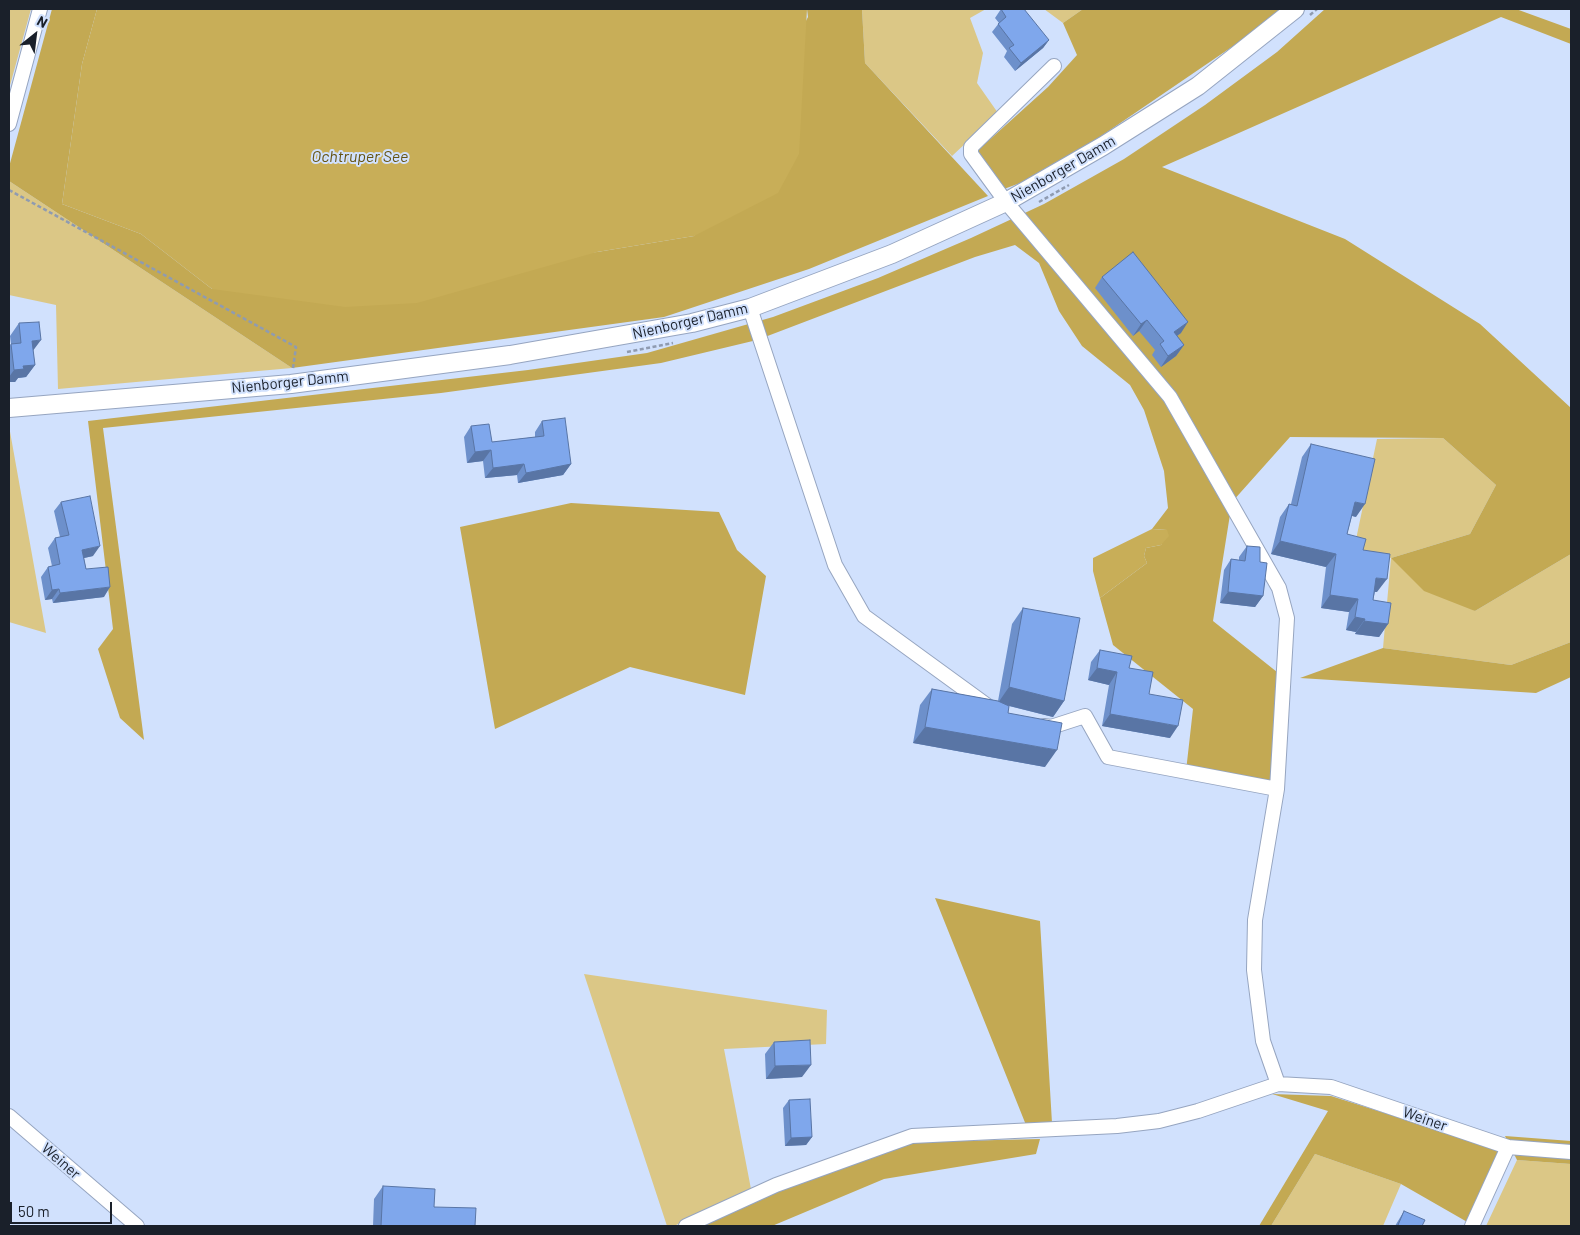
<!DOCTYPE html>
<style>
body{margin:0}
#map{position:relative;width:1580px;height:1235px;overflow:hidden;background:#d1e1fd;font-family:Barlow,sans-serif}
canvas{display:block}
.frame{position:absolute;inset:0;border:10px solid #1a202a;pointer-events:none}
.north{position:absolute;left:10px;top:10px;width:50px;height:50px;-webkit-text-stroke:4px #d1e1fd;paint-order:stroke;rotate:29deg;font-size:14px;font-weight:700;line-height:20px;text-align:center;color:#1a202a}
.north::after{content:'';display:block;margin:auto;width:18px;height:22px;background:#1a202a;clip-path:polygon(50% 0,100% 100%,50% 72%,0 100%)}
.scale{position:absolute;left:10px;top:1202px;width:102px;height:22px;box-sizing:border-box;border:2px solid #1a202a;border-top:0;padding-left:6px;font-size:15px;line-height:18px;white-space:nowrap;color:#1a202a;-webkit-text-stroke:4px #d1e1fd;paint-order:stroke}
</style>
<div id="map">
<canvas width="1580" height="1235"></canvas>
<div class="frame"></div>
<div class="north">N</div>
<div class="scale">50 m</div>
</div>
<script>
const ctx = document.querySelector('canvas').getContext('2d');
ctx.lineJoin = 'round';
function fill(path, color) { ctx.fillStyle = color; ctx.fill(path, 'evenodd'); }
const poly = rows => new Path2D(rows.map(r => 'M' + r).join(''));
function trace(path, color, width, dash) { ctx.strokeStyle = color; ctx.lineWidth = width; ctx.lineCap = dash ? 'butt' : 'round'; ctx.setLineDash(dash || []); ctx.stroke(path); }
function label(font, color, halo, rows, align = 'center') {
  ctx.font = font + ' Barlow,sans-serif'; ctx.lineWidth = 4; ctx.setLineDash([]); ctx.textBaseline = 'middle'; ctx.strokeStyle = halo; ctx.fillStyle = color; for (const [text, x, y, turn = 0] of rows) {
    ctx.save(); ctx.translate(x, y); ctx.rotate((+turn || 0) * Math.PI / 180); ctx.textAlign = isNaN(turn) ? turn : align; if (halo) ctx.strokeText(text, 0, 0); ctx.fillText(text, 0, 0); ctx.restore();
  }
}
fill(poly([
 [9,9,31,9,9,89],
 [862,9,986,9,970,18,983,53,977,83,998,113,952,156,865,63],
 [1044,9,1083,9,1063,23],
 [9,181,292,368,58,389,56,305,9,295],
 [9,426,46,633,9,622],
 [1443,438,1496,485,1470,534,1391,558,1475,611,1571,554,1571,642,1511,665,1383,648,1391,558,1354,549,1377,439],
 [584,974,827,1010,826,1044,724,1049,751,1189,674,1226,667,1226],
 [1315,1154,1401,1184,1383,1226,1271,1226],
 [1517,1160,1571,1164,1571,1226,1486,1226]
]), '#dbc786');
fill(poly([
 [52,9,97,9,82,64,62,204,141,234,212,289,597,252,694,236,808,17,807,9,862,9,865,63,988,196,809,269,664,317,292,368,9,181,9,167],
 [1083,9,1280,9,1264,25,1047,173,1004,189,976,152,1048,87,1077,55,1063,23],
 [1325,9,1516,9,1571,29,1571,44,1501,17,1162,167,1345,239,1480,324,1571,408,1571,554,1475,611,1424,591,1391,558,1470,534,1496,485,1443,438,1290,437,1232,502,1213,621,1282,676,1270,784,1186,771,1193,709,1113,645,1100,598,1147,563,1144,556,1146,548,1161,545,1167,530,1152,529,1168,508,1164,471,1144,410,1130,385,1082,346,1059,311,1039,263,1015,245,975,257,757,340,661,363,441,393,103,428,144,740,120,718,98,649,113,629,88,421,528,370,647,353,773,317,878,278,971,238,1044,204,1124,159,1205,105,1277,52],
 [571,503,719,512,737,550,766,576,745,695,630,667,495,729,460,527],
 [1571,642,1571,677,1536,693,1300,678,1383,648,1511,665],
 [935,898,1040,921,1052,1123,1026,1125],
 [1272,1094,1331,1096,1501,1150,1469,1223,1401,1184,1315,1154,1271,1226,1259,1226,1328,1111],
 [1505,1136,1571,1141,1571,1164,1517,1160],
 [1040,1139,1036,1154,884,1179,772,1226,698,1226,775,1191,913,1142]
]), '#c3a953');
fill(poly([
 [97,9,807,9,799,154,778,193,694,236,597,252,417,303,345,307,212,289,141,234,62,204,82,64],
 [1152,529,1167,530,1169,536,1161,545,1146,548,1144,556,1147,563,1100,598,1093,571,1093,558]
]), '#c8ae58');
const minor = poly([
 [1054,66,971,147,971,154,1006,202,1170,397,1279,588,1287,618,1277,789,1255,920,1254,970,1263,1041,1278,1084],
 [9,124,40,9],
 [750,308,835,565,864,616,989,707],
 [1044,726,1051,727,1085,716,1108,757,1277,789],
 [9,1116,137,1226],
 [686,1226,776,1185,912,1136,1117,1126,1159,1121,1198,1111,1278,1084,1331,1087,1508,1147,1571,1152],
 [1472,1226,1508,1147]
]);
const major = poly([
 [9,408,291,384,510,355,692,323,750,308,892,254,1006,202,1103,146,1198,86,1295,9]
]);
trace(minor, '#96a5c0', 16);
trace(major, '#96a5c0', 20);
trace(poly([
 [1310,15,1317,9],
 [9,190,296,347,293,368],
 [1039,202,1069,185],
 [627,352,673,343]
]), '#8f9bb1', 2.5, [4, 2.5]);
trace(minor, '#fff', 14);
trace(major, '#fff', 18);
fill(poly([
 [1001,9,1049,40,1043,48,1015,71,1004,57,1007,51,992,32,999,23,995,18],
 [1102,277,1181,333,1177,336,1184,345,1176,356,1161,367,1152,355,1155,350,1139,331,1133,336,1095,288],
 [19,323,33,351,35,365,26,377,18,378,15,382,9,382,9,347,11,344,10,336],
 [542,421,571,464,563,475,518,483,517,475,485,478,483,461,467,463,464,437,471,426,492,442,535,437,535,432],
 [1311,444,1356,517,1352,516,1347,534,1363,550,1377,592,1375,592,1373,600,1388,624,1379,637,1355,634,1356,632,1346,630,1349,612,1321,608,1326,567,1271,554,1280,517,1289,504,1291,504,1302,457],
 [61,502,93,556,84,558,86,569,104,597,53,603,52,599,45,600,41,577,48,567,52,566,48,548,55,538,60,537,54,511],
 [1247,546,1260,562,1263,596,1255,607,1220,603,1224,570,1231,559,1239,560,1239,557],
 [1023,608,1064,701,1053,717,1009,706,1008,713,1045,767,913,743,920,705,932,689,998,701,1012,624],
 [1100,650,1129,668,1149,694,1170,738,1102,726,1109,685,1088,680,1091,662],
 [774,1042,802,1077,766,1079,765,1054],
 [789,1100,812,1137,806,1145,785,1146,783,1108],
 [383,1186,434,1207,475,1226,373,1226,374,1199],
 [1404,1211,1422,1226,1395,1226]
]), '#6d90cb');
fill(poly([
 [1049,40,1043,48,1015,71,1021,63],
 [1147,320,1139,331,1133,336,1141,324],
 [1188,322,1181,333,1166,343,1174,332],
 [41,340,32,352,32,341],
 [1184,345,1176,356,1161,367,1168,356],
 [35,365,26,377,18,378,15,382,9,382,9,377,14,370,23,366],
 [491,450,483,461,467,463,475,452],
 [524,464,517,475,485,478,493,468],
 [571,464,563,475,518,483,526,473],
 [1355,502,1365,504,1356,517,1346,514],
 [1280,541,1336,554,1326,567,1271,554],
 [100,546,93,556,75,560,82,550],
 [1376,578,1387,579,1377,592,1367,591],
 [110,587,104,597,53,603,60,593],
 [59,589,52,599,45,600,52,590],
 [1228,592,1263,596,1255,607,1220,603],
 [1330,595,1358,599,1349,612,1321,608],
 [1355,617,1365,619,1356,632,1346,630],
 [1364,621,1388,624,1379,637,1355,634],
 [1097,668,1117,672,1109,685,1088,680],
 [1009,687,1064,701,1053,717,998,703],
 [1110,714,1178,726,1170,738,1102,726],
 [925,727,1057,750,1045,767,913,743],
 [811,1065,802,1077,766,1079,775,1066],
 [812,1137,806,1145,785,1146,791,1138]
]), '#5975a5');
const building = poly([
 [1001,9,1024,9,1049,40,1021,63,1009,48,1014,45,998,24,1006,17,1001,9],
 [1133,252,1188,322,1174,332,1184,345,1168,356,1160,344,1164,341,1147,320,1141,324,1102,277,1133,252],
 [39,322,41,340,32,341,35,365,23,366,24,369,14,370,11,344,21,343,19,323,39,322],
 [565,418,571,464,526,473,524,464,493,468,491,450,475,452,471,426,489,424,492,442,544,436,542,421,565,418],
 [1311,444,1375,459,1365,504,1355,502,1347,534,1366,539,1363,550,1390,554,1387,579,1376,578,1373,600,1391,603,1388,624,1364,621,1365,619,1355,617,1358,599,1330,595,1336,554,1280,541,1289,504,1297,506,1311,444],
 [90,496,100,546,82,550,86,569,108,567,110,587,60,593,59,589,52,590,48,567,60,564,55,538,69,535,61,502,90,496],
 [1247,546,1260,547,1260,562,1267,563,1263,596,1228,592,1231,559,1245,561,1247,546],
 [1023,608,1080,618,1064,701,1009,687,1023,608],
 [1100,650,1132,656,1129,668,1153,672,1149,694,1183,700,1178,726,1110,714,1117,672,1097,668,1100,650],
 [932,689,998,701,1009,706,1008,713,1062,723,1057,750,925,727,932,689],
 [810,1040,811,1065,775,1066,774,1042,810,1040],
 [810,1099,812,1137,791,1138,789,1100,810,1099],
 [383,1186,435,1189,434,1207,476,1208,475,1226,381,1226,383,1186],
 [1404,1211,1425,1220,1422,1226,1401,1226,1398,1225,1404,1211]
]);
fill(building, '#7fa7ec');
trace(building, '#5975a5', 1);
label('15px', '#1a202a', '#d1e1fd', [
 ["Nienborger Damm",1063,169,-30],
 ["Nienborger Damm",690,321,-13],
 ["Nienborger Damm",290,382,-6],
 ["Weiner",1425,1119,19],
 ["Weiner",61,1161,41]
]);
label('italic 16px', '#655311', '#d1e1fd', [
 ["Ochtruper See",360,157]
]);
</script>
